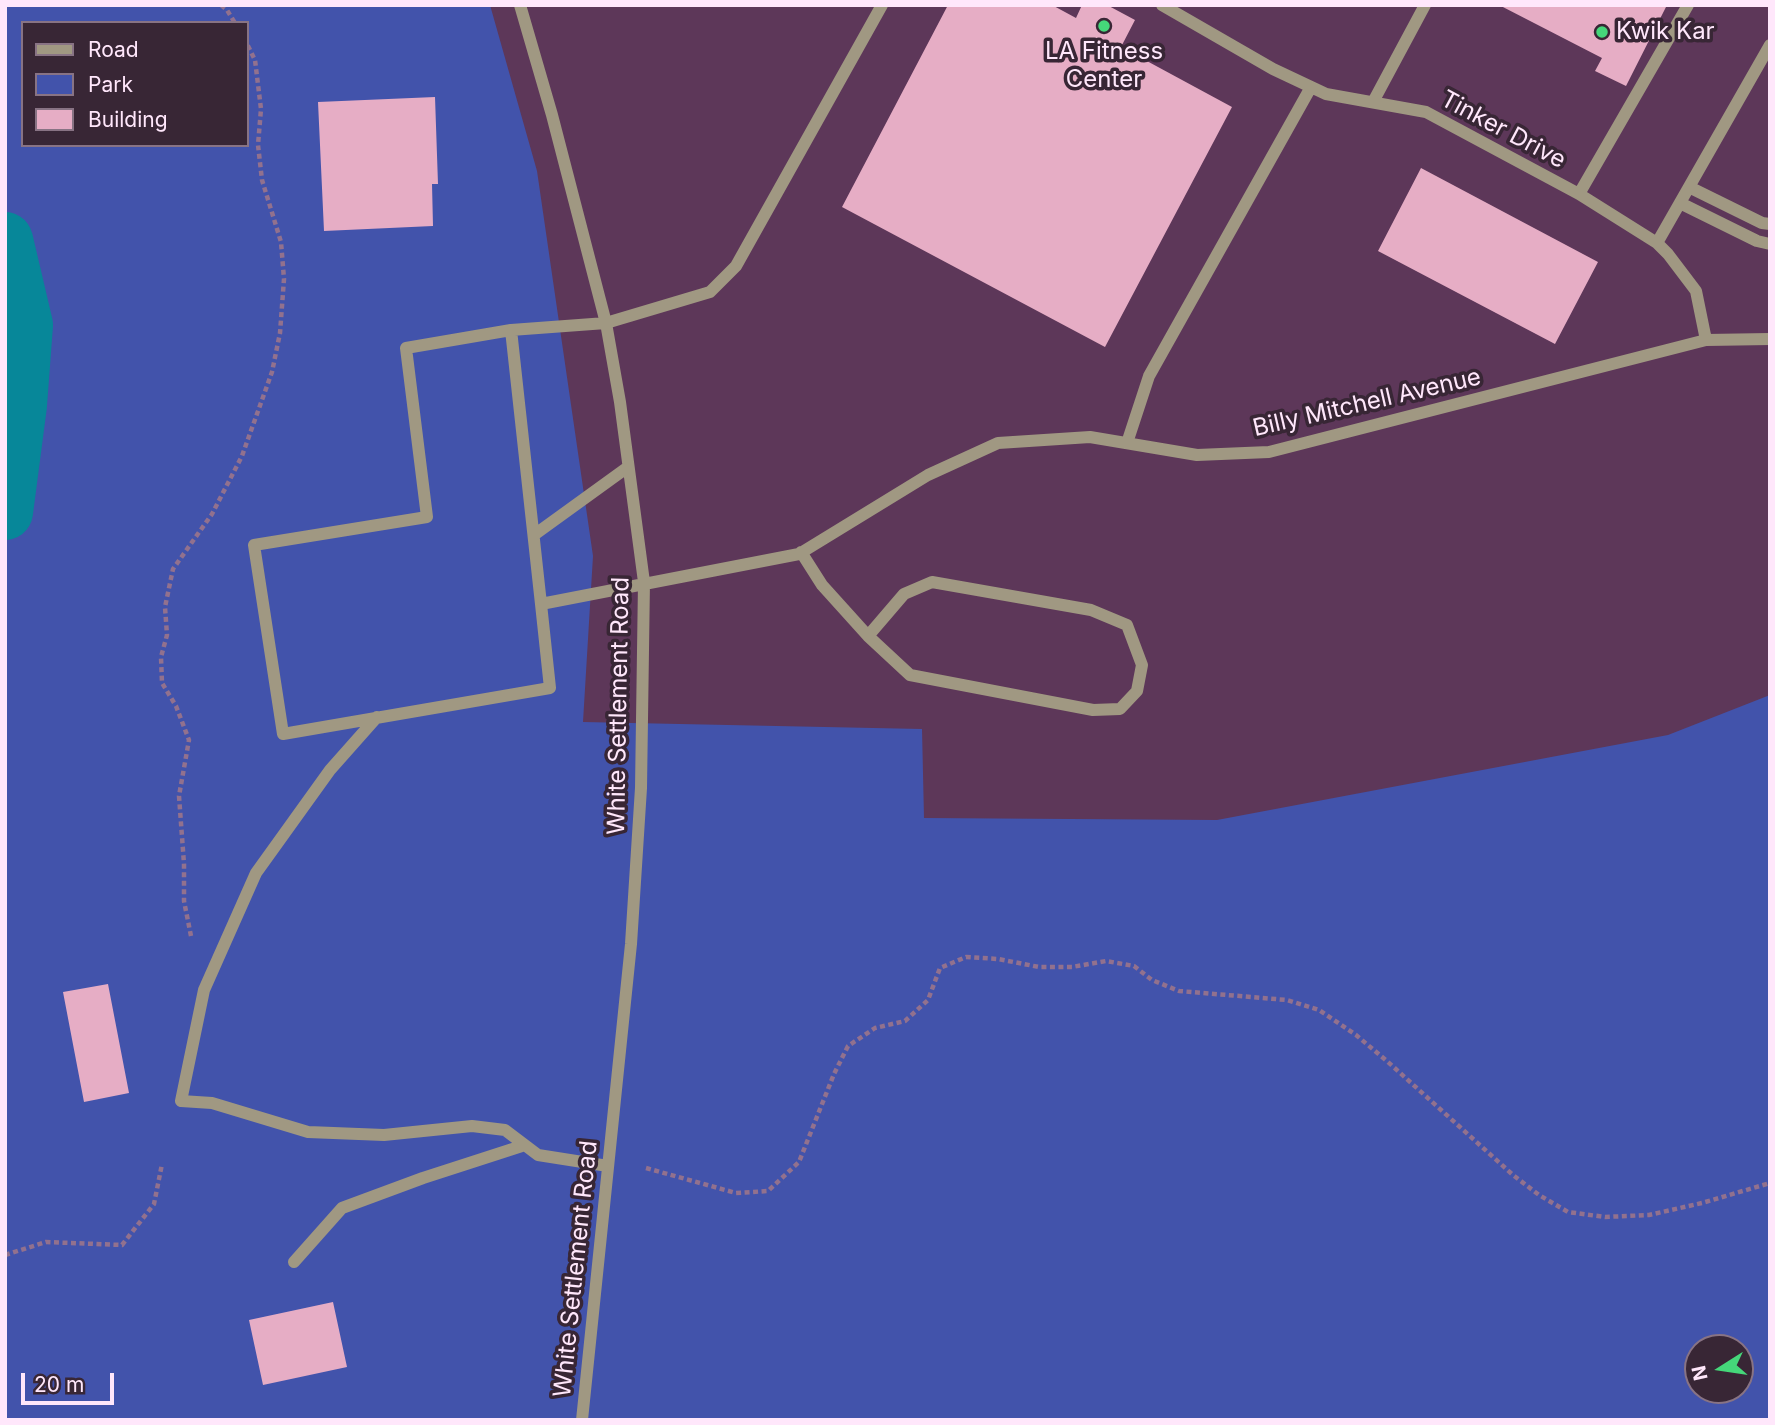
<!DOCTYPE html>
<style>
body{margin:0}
#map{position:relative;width:1775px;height:1425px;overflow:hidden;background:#5d3759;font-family:Inter,sans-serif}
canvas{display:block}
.frame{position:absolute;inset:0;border:7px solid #ffe7fb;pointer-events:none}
.legend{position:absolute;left:21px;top:21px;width:228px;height:126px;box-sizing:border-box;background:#382635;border:2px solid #887384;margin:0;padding:9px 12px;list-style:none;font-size:21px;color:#ffe7fb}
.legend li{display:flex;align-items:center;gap:14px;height:35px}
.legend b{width:35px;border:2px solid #887384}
.north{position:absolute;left:1684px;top:1334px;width:70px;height:70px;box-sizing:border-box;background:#382635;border:2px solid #887384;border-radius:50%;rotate:258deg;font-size:19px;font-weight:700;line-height:28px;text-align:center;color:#ffe7fb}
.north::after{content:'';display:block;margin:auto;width:24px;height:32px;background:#45d77a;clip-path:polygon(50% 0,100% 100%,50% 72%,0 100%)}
.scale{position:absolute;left:21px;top:1373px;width:93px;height:32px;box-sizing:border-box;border:4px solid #ffe7fb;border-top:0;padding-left:9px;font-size:21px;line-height:24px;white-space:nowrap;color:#ffe7fb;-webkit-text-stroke:5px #382635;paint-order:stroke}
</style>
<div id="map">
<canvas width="1775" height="1425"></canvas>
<div class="frame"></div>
<ul class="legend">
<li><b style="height:9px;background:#a09882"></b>Road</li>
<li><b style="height:19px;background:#4253ab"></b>Park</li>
<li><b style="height:19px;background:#e6adc5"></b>Building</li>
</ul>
<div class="north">N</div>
<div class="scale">20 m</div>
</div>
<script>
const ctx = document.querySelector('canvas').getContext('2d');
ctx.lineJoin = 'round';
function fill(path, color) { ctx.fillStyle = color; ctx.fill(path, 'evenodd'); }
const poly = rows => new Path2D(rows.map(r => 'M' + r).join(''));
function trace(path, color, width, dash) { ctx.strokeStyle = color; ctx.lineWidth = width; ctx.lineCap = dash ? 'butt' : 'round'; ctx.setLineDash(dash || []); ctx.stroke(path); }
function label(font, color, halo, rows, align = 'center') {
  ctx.font = font + ' Inter,sans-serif'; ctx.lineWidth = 7; ctx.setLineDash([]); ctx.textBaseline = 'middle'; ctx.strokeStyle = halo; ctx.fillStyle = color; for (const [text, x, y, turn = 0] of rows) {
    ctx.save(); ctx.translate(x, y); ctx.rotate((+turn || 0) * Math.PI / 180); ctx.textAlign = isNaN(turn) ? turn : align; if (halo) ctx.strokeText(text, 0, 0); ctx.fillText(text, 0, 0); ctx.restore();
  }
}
fill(poly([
 [5,5,490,5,537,171,593,556,583,722,922,729,924,818,1217,820,1668,735,1770,695,1770,1420,5,1420],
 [23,23,247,23,247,145,23,145],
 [1698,1348,1740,1348,1740,1390,1698,1390]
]), '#4253ab');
trace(poly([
 [5,240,25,325,19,405,5,512]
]), '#078799', 56);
fill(poly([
 [948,5,1052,5,1076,18,1082,5,1107,5,1135,20,1121,47,1232,107,1105,347,842,207],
 [1499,5,1667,5,1626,86,1595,71,1602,58],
 [435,97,438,184,432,184,433,226,324,231,318,102],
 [1421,168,1598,262,1555,344,1378,251],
 [108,984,129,1093,84,1102,63,992],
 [333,1302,347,1367,263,1385,249,1320]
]), '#e6adc5');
trace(poly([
 [221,5,227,10,235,23],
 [191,936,184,901,184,864,179,796,189,740,176,706,162,683,161,657,167,635,165,607,173,569,212,514,242,456,272,372,280,333,284,279,281,242,262,180,258,145,261,109,255,60,247,44],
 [646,1168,736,1193,768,1191,799,1162,834,1074,848,1046,875,1028,905,1021,928,1000,940,968,966,957,998,959,1039,967,1072,967,1106,961,1134,966,1152,980,1179,991,1287,1000,1319,1010,1356,1035,1388,1062,1513,1175,1539,1195,1568,1212,1605,1217,1649,1215,1702,1203,1770,1183],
 [5,1255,46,1242,122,1245,154,1204,162,1164]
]), '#92718e', 4.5, [5, 3.5]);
trace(poly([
 [520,5,552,115,606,323,620,402,644,582,641,788,631,944,582,1420],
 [1162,5,1273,69,1326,94,1426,112,1579,194,1657,243,1668,254,1696,291,1706,340],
 [1373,102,1425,5],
 [1689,187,1762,223,1770,224],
 [1579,194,1688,5],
 [1680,203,1757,241,1770,244],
 [1657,243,1770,45],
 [511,330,606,323,710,292,736,266,882,5],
 [1127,443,1149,376,1311,87],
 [534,535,628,467],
 [801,552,822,585,868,636,910,675,1093,710,1120,709,1137,691,1142,665,1127,625,1091,610,932,582,904,594,868,636],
 [541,604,550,688,283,734,254,545,427,517,406,348,511,330,541,604,799,554,928,475,998,443,1090,437,1197,455,1269,452,1706,340,1770,339],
 [377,717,330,770,256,873,204,990,181,1101,212,1103,308,1132,384,1135,472,1126,505,1130,538,1155,608,1166],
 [294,1262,342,1208,423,1178,525,1145]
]), '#a09882', 12);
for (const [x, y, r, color] of [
 [1104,26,7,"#45d77a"],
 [1602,32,7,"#45d77a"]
]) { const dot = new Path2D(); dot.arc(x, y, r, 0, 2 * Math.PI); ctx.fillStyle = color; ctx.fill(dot); trace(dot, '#382635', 2.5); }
label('24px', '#ffe7fb', '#382635', [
 ["Kwik Kar",1616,32],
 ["LA Fitness",1104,52,"center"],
 ["Center",1104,80,"center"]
], 'left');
label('24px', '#ffe7fb', '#382635', [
 ["Tinker Drive",1503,130,28],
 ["Billy Mitchell Avenue",1367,403,-13],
 ["White Settlement Road",619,706,-89],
 ["White Settlement Road",576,1269,-84]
]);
</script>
